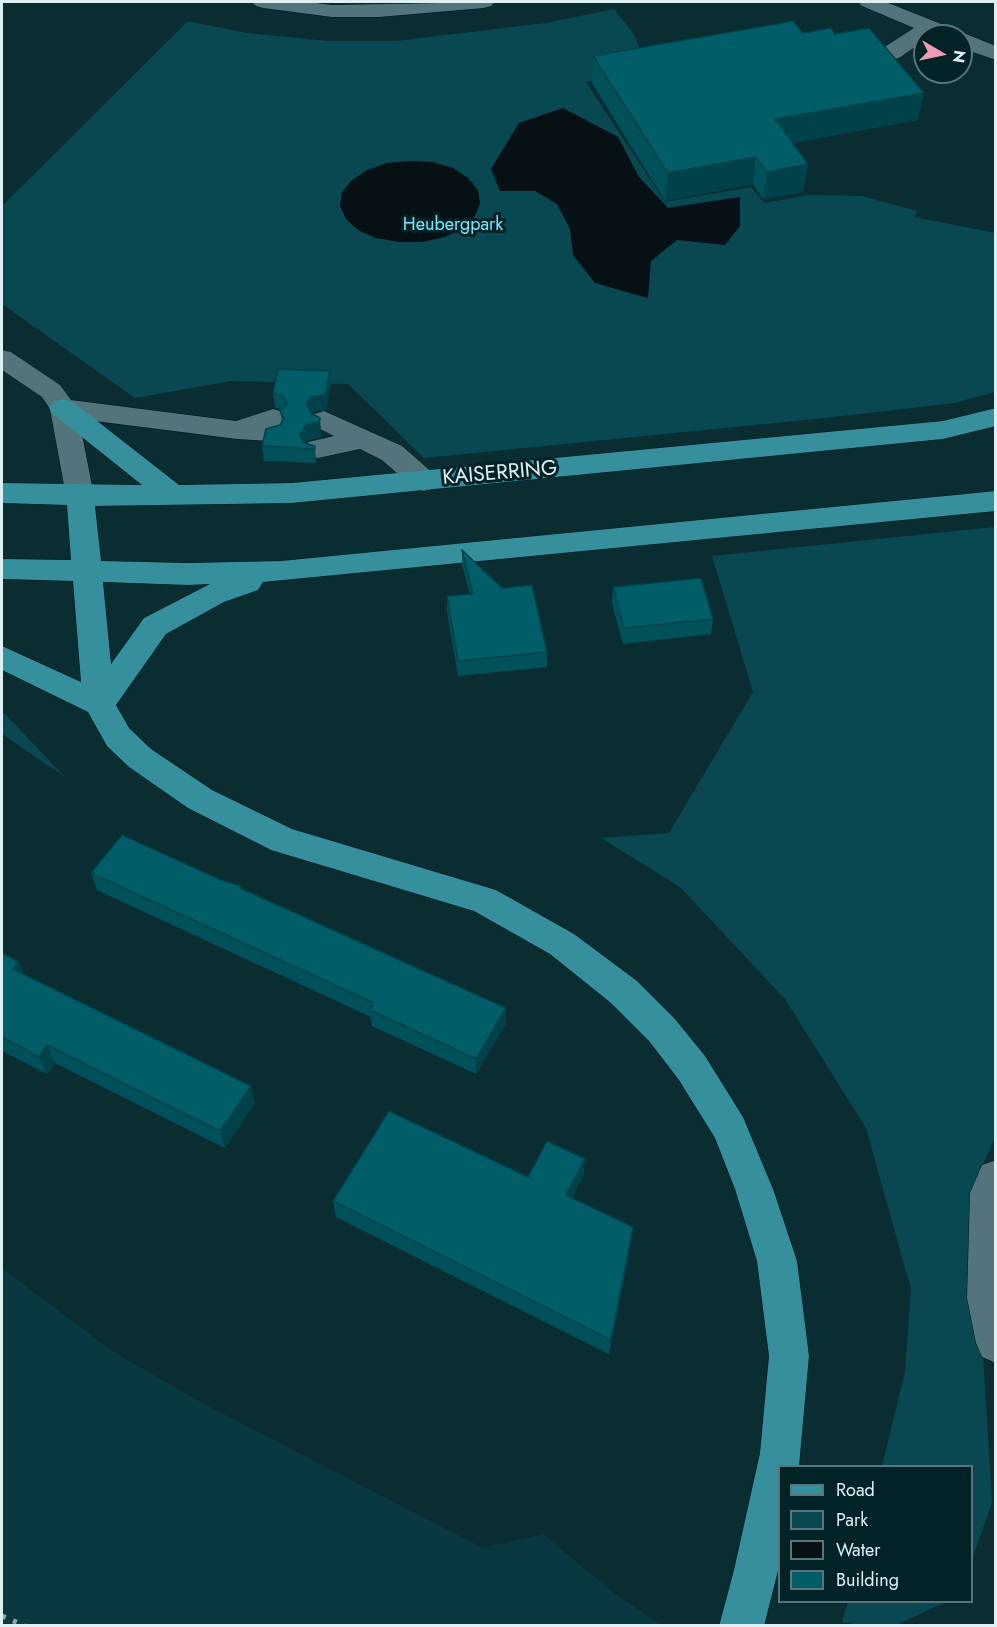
<!DOCTYPE html>
<style>
body{margin:0}
#map{position:relative;width:997px;height:1627px;overflow:hidden;background:#0a2d32;font-family:Jost,sans-serif}
canvas{display:block}
.frame{position:absolute;inset:0;border:3px solid #def0f4;pointer-events:none}
.legend{position:absolute;left:778px;top:1465px;width:195px;height:138px;box-sizing:border-box;background:#012328;border:2px solid #59757a;margin:0;padding:8px 10px;list-style:none;font-size:18px;color:#def0f4}
.legend li{display:flex;align-items:center;gap:12px;height:30px}
.legend b{width:30px;border:2px solid #59757a}
.north{position:absolute;left:913px;top:24px;width:60px;height:60px;box-sizing:border-box;background:#012328;border:2px solid #59757a;border-radius:50%;rotate:99deg;font-size:16px;font-weight:700;line-height:24px;text-align:center;color:#def0f4}
.north::after{content:'';display:block;margin:auto;width:21px;height:27px;background:#f09ab5;clip-path:polygon(50% 0,100% 100%,50% 72%,0 100%)}
</style>
<div id="map">
<canvas width="997" height="1627"></canvas>
<div class="frame"></div>
<ul class="legend">
<li><b style="height:8px;background:#368f9c"></b>Road</li>
<li><b style="height:16px;background:#0a4851"></b>Park</li>
<li><b style="height:16px;background:#051114"></b>Water</li>
<li><b style="height:16px;background:#015e69"></b>Building</li>
</ul>
<div class="north">N</div>
</div>
<script>
const ctx = document.querySelector('canvas').getContext('2d');
ctx.lineJoin = 'round';
function fill(path, color) { ctx.fillStyle = color; ctx.fill(path, 'evenodd'); }
const poly = rows => new Path2D(rows.map(r => 'M' + r).join(''));
function trace(path, color, width, dash) { ctx.strokeStyle = color; ctx.lineWidth = width; ctx.lineCap = dash ? 'butt' : 'round'; ctx.setLineDash(dash || []); ctx.stroke(path); }
function label(font, color, halo, rows, align = 'center') {
  ctx.font = font + ' Jost,sans-serif'; ctx.lineWidth = 6; ctx.setLineDash([]); ctx.textBaseline = 'middle'; ctx.strokeStyle = halo; ctx.fillStyle = color; for (const [text, x, y, turn = 0] of rows) {
    ctx.save(); ctx.translate(x, y); ctx.rotate((+turn || 0) * Math.PI / 180); ctx.textAlign = isNaN(turn) ? turn : align; if (halo) ctx.strokeText(text, 0, 0); ctx.fillText(text, 0, 0); ctx.restore();
  }
}
fill(poly([
 [2,1268,114,1352,206,1405,483,1548,543,1534,614,1593,661,1625,2,1625]
]), '#083940');
fill(poly([
 [614,9,635,36,647,70,586,82,665,202,751,187,764,203,809,195,862,196,917,211,914,217,995,233,995,392,954,403,825,418,424,458,348,384,231,381,135,398,2,304,2,206,188,21,247,33,328,41,396,41,546,23],
 [995,527,996,1135,973,1187,992,1503,972,1559,972,1466,882,1466,905,1372,911,1289,866,1128,785,999,680,887,601,838,669,833,753,692,712,556],
 [2,711,65,777,2,734],
 [848,1602,946,1602,894,1626,858,1625,842,1622]
]), '#0a4851');
fill(poly([
 [563,108,618,137,639,177,668,208,740,197,740,226,725,245,677,240,651,261,648,298,595,283,573,255,570,229,557,204,535,191,500,191,491,169,519,123],
 [410,161,432,162,453,168,468,178,478,190,480,203,475,216,463,228,445,237,422,242,399,242,376,238,358,230,346,219,340,206,342,192,352,180,367,170,387,163]
]), '#051114');
const minor = poly([
 [252,2,308,2,332,5,495,2,491,6,484,8,379,17,332,17,263,8,256,6,252,2],
 [858,2,886,2,996,46,996,60,961,48,961,36,925,36,925,40,899,58,891,60,883,58,880,53,883,48,914,28,862,6,858,2],
 [2,350,11,352,60,385,71,400,236,421,273,409,283,412,287,418,279,425,284,432,280,438,270,441,237,439,79,419,94,496,90,503,80,506,70,503,66,496,50,409,42,397,2,370,2,350],
 [324,411,402,446,434,474,438,481,434,488,424,491,414,488,382,460,360,449,318,458,308,456,304,449,308,442,334,436,314,426,310,420,314,414,324,411],
 [996,1160,996,1363,982,1357,976,1343,967,1298,970,1193,982,1165,996,1160]
]);
const major = poly([
 [63,399,73,402,179,485,292,483,943,421,996,408,996,426,943,439,292,503,95,506,101,561,188,563,281,561,996,491,996,511,263,582,258,590,224,602,166,634,116,705,129,728,151,749,212,790,292,829,496,890,574,934,637,981,675,1019,705,1056,743,1117,773,1189,797,1261,809,1356,799,1466,780,1466,780,1563,764,1626,719,1626,734,1570,760,1453,769,1356,757,1261,735,1189,715,1138,679,1080,649,1041,611,1003,550,954,474,911,271,850,188,808,129,767,107,746,88,712,2,670,2,646,81,682,73,581,2,579,2,559,71,560,67,505,2,503,2,483,142,485,53,414,49,408,53,402,63,399],
 [103,582,188,585,210,584,144,618,111,664,103,582]
]);
trace(minor, '#001418', 1);
trace(major, '#001418', 1);
fill(minor, '#52747a');
fill(major, '#368f9c');
trace(poly([
 [2,1616,25,1626]
]), '#8fa7ab', 5, [4, 8]);
fill(poly([
 [803,33,918,120,792,143,808,164,803,192,763,199,753,184,665,201,592,83,593,56],
 [330,371,331,385,326,410,313,412,312,414,321,432,321,437,308,440,305,443,315,446,316,463,264,461,262,446,282,422,280,411,282,410,275,407,273,393],
 [462,550,547,652,547,667,458,676,447,612,447,596,470,594,462,565],
 [613,587,713,619,711,634,623,644,612,603],
 [91,873,221,880,241,886,242,889,506,1024,476,1074,372,1026,371,1017,97,890],
 [2,953,19,962,24,975,255,1103,225,1148,55,1063,47,1074,2,1051],
 [585,1159,583,1176,572,1198,631,1243,609,1354,336,1217,333,1201,528,1177]
]), '#01515a');
fill(poly([
 [924,93,918,120,771,147,775,119],
 [756,157,753,184,665,201,668,173],
 [808,164,803,192,763,199,767,172],
 [330,371,331,385,326,410,313,412,308,419,306,404],
 [320,418,321,432,321,437,308,440,302,448,300,434,306,425],
 [19,962,26,980,13,969],
 [506,1008,506,1024,476,1074,476,1059],
 [47,1045,55,1063,47,1074,39,1057],
 [251,1086,255,1103,225,1148,220,1131],
 [585,1159,583,1176,565,1212,566,1195],
 [633,1227,631,1243,609,1354,611,1340]
]), '#01424a');
const building = poly([
 [793,21,803,33,831,28,835,34,869,28,924,93,775,119,808,164,767,172,756,157,668,173,593,56,793,21],
 [278,369,330,371,325,395,312,397,306,404,311,413,320,418,319,422,306,425,300,434,304,443,315,446,315,449,262,446,266,429,280,425,284,418,280,411,287,404,283,396,273,393,278,369],
 [462,550,502,588,532,585,547,652,458,661,447,596,473,594,462,550],
 [701,578,713,619,624,628,613,587,701,578],
 [122,835,221,880,241,886,240,888,506,1008,476,1059,370,1010,374,1003,91,873,122,835],
 [2,953,19,962,13,969,251,1086,220,1131,47,1045,39,1057,2,1037,2,953],
 [389,1111,528,1177,547,1141,585,1159,566,1195,633,1227,611,1340,333,1201,389,1111]
]);
fill(building, '#015e69');
trace(building, '#01424a', 1.5);
label('18px', '#7ee6f7', '#012328', [
 ["Heubergpark",453,226]
]);
label('21px', '#def0f4', '#012328', [
 ["KAISERRING",500,474,-5]
]);
</script>
